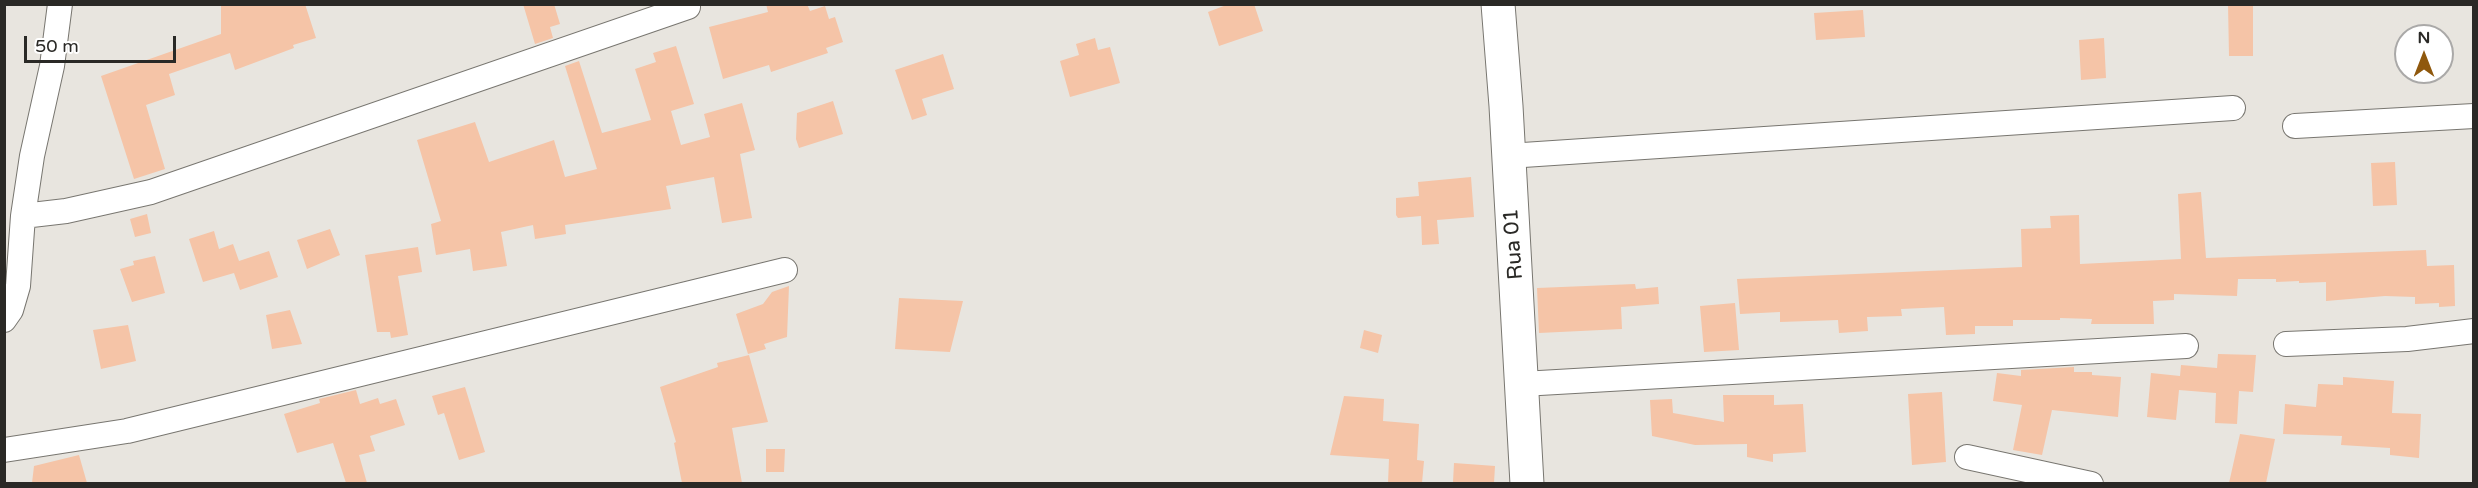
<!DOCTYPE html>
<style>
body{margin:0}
#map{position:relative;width:2478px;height:488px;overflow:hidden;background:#e8e5df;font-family:"Varela Round",sans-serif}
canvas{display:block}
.frame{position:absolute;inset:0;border:6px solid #2a2926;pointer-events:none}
.north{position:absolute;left:2394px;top:24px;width:60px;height:60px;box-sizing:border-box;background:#fff;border:2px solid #aaa9a8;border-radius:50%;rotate:0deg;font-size:16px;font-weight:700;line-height:24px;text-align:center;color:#2a2926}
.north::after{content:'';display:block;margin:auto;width:21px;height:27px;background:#8f580d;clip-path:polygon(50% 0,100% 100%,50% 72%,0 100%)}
.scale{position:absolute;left:24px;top:36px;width:152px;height:27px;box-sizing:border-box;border:3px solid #2a2926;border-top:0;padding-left:8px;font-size:18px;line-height:21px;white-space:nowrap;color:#2a2926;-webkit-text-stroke:4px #fff;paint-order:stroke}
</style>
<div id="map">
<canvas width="2478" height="488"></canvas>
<div class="frame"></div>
<div class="north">N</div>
<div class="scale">50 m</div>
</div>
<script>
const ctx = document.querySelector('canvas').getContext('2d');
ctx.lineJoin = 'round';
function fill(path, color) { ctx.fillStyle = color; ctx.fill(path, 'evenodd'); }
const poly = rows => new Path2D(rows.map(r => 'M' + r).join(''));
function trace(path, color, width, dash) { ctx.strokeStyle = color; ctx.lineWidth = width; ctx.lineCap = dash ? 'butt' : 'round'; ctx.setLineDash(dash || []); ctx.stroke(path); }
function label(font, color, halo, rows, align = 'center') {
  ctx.font = font + ' "Varela Round",sans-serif'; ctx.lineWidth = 4.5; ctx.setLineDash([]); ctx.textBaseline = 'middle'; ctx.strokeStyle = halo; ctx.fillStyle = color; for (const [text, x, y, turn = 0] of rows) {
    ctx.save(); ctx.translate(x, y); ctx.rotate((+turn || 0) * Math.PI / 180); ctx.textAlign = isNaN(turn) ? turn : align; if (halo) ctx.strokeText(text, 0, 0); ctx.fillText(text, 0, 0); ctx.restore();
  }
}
fill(poly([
 [221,4,305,4,316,38,293,45,294,48,235,70,230,53,169,74,175,95,146,105,165,169,134,179,101,76,221,34],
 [523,4,554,4,560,24,550,27,553,38,535,44],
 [766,4,807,4,810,11,825,6,829,19,835,17,843,42,826,48,828,53,771,72,769,65,723,79,709,27,768,12],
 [1229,4,1254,4,1263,31,1219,46,1208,12],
 [2228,4,2253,4,2253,56,2229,56],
 [1863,10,1865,37,1816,40,1814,13],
 [1095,38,1098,50,1110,47,1120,83,1070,97,1060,61,1079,55,1076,44],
 [2104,38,2106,78,2081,80,2079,40],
 [676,46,694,104,671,111,681,145,710,137,704,114,742,103,755,150,740,154,752,218,722,223,714,177,666,186,671,209,565,225,566,234,535,239,533,225,501,232,507,266,473,271,470,249,436,255,431,224,441,221,417,140,475,122,489,162,554,140,565,177,597,169,565,66,579,61,602,133,651,120,635,69,656,62,653,53],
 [943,54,954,89,922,99,927,115,912,120,895,70],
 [833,101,843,134,799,148,796,139,797,113],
 [2395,162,2397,205,2373,206,2371,163],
 [1471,177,1474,217,1437,220,1439,244,1422,245,1421,216,1398,218,1396,215,1396,198,1419,196,1418,182],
 [2201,192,2206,258,2426,250,2427,266,2454,265,2455,306,2439,307,2439,303,2415,304,2415,297,2385,296,2326,301,2326,282,2299,283,2299,281,2276,282,2276,279,2238,279,2237,296,2174,294,2174,300,2153,301,2154,324,2091,324,2092,319,2060,318,2060,320,2013,320,2013,326,1975,326,1975,334,1946,335,1944,307,1901,309,1902,316,1867,317,1868,331,1839,333,1838,320,1780,322,1780,312,1740,314,1737,279,2022,267,2021,229,2051,228,2050,216,2079,215,2080,264,2181,259,2178,194],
 [147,214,151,233,135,237,130,219],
 [330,229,340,255,307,269,297,240],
 [214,231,219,249,233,244,239,261,269,251,278,277,240,290,234,273,203,282,189,239],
 [418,247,422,272,398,276,408,335,391,338,390,332,377,332,365,255],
 [155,256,165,293,132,302,120,269,134,265,133,261],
 [1635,284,1636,289,1658,287,1659,304,1621,307,1622,329,1539,333,1537,288],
 [789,286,787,337,764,344,766,349,748,354,736,314,763,304,772,292],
 [899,298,963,301,950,352,895,349],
 [1735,303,1739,350,1704,352,1700,306],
 [290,310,302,344,272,349,266,315],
 [128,325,136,361,101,369,93,330],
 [1364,330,1382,335,1378,353,1360,348],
 [2218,354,2256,355,2253,392,2239,391,2237,424,2215,423,2216,393,2179,390,2176,420,2147,417,2151,373,2180,376,2181,365,2217,368],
 [749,355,768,422,732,428,742,483,682,483,674,443,676,442,660,387,718,367,717,363],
 [2074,367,2074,372,2092,372,2092,375,2121,377,2118,417,2052,410,2042,455,2013,450,2022,405,1993,401,1997,373,2021,376,2021,370],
 [2343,377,2394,381,2392,413,2421,414,2419,458,2390,455,2390,448,2341,445,2342,436,2283,434,2285,404,2316,407,2318,384,2343,385],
 [465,387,485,452,459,460,444,413,438,415,432,396],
 [356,390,360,404,378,398,380,404,396,399,405,425,370,436,375,451,359,455,367,483,346,483,333,443,297,453,284,414,320,403,319,399],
 [1942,392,1946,462,1912,465,1908,394],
 [1723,395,1774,395,1774,405,1803,404,1806,452,1773,454,1773,462,1747,457,1747,444,1695,445,1652,436,1650,400,1672,399,1673,413,1724,422],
 [1344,396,1384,399,1383,421,1419,424,1417,460,1424,461,1422,483,1388,483,1389,459,1330,455],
 [2240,434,2275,439,2266,483,2229,483],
 [766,449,785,449,784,472,766,472],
 [79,455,87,483,32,483,34,466],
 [1454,463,1495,466,1494,483,1453,482]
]), '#f5c4a7');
const street = poly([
 [2295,126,2474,116],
 [1508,156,2233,108],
 [23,216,66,211,151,192,688,7],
 [4,320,11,310,18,286,23,216,32,156,52,66,60,4],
 [2286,344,2407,339,2474,331],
 [1522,384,2186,346],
 [4,450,127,431,785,270],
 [1967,457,2091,484]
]);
const secondary = poly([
 [1498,4,1506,106,1527,484]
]);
trace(street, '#787670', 26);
trace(secondary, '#787670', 35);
trace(street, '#fff', 24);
trace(secondary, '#fff', 33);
label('21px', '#2a2926', '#fff', [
 ["Rua 01",1514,244,-94]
]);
</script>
